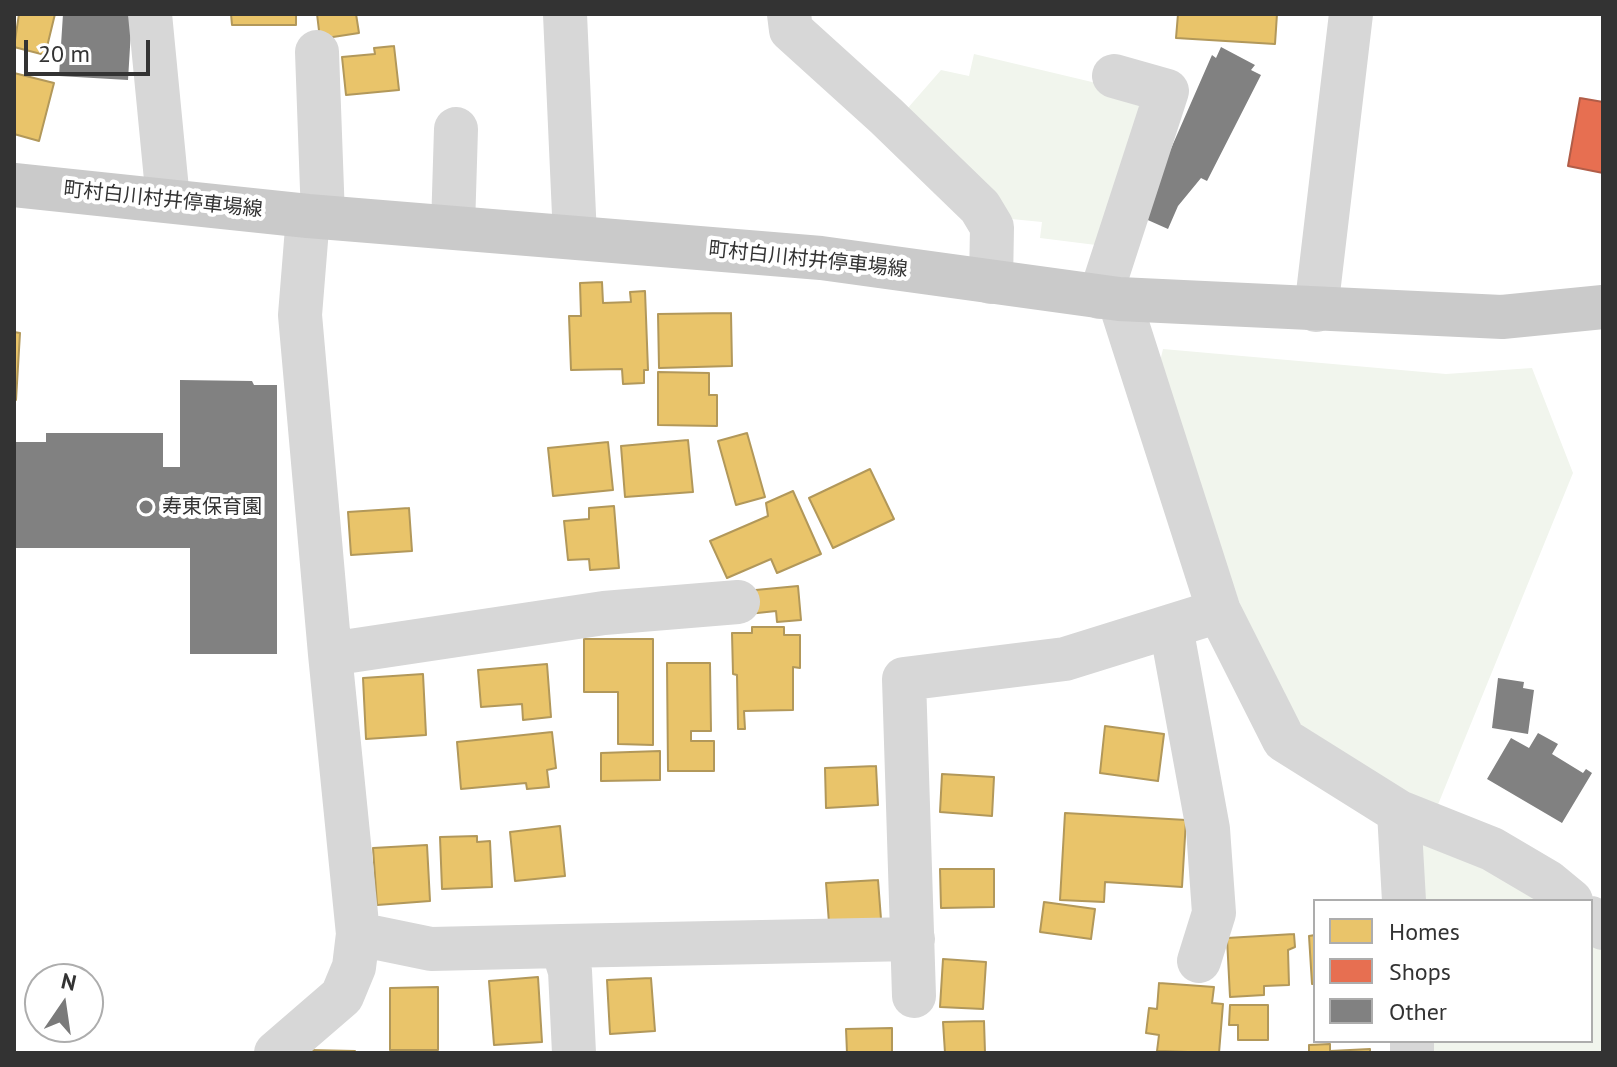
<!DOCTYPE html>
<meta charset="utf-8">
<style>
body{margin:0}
#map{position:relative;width:1617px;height:1067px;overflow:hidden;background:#fff;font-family:"PT Sans",sans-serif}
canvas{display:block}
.frame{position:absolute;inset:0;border:16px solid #333;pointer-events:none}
.legend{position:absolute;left:1313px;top:899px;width:280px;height:144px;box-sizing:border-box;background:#fff;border:2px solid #adadad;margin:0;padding:10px 14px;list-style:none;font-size:24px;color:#333}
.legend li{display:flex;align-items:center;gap:16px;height:40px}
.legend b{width:40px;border:2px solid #adadad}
.north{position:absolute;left:24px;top:963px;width:80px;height:80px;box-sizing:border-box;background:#fff;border:2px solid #adadad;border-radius:50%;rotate:13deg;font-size:22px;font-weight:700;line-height:32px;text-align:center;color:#333}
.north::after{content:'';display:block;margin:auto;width:28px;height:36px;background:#7a7a7a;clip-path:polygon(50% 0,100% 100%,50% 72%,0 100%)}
.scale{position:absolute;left:24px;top:40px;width:126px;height:36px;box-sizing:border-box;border:4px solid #333;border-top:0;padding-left:10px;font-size:24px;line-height:28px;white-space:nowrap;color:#333;-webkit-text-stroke:6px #fff;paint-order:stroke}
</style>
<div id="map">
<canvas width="1617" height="1067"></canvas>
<div class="frame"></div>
<ul class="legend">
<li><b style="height:22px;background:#e9c46a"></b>Homes</li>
<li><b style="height:22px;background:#e76f51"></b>Shops</li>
<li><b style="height:22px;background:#818181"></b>Other</li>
</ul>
<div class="north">N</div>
<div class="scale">20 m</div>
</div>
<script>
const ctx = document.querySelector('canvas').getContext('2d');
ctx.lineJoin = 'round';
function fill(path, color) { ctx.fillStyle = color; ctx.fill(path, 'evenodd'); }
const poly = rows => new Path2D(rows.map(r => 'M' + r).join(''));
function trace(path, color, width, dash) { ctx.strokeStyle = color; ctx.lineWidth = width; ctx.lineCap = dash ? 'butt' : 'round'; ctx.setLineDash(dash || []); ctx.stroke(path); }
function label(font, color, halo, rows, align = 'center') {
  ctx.font = font + ' "PT Sans","Noto Sans JP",sans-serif'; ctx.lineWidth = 8; ctx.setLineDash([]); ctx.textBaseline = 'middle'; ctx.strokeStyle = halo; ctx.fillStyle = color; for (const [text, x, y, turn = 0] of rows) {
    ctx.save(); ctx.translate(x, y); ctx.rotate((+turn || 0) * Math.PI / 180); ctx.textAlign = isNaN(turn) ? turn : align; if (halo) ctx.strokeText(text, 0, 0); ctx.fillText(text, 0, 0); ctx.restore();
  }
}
fill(poly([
 [974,54,1151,96,1104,246,1040,238,1042,222,1001,218,900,117,941,70,969,76],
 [1163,349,1446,374,1532,368,1573,473,1437,807,1333,755,1280,705,1263,670,1158,370],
 [1417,844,1440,845,1546,901,1422,901],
 [1591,934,1603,945,1603,1053,1431,1053,1431,1041,1591,1041]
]), '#f1f5ed');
const homes = poly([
 [19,14,55,14,45,55,14,47,19,14],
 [231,14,296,14,296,25,232,25,231,14],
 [317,14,356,14,359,33,320,39,317,14],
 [1178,14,1277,14,1275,44,1176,38,1178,14],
 [394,46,399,90,346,95,342,57,375,54,374,48,394,46],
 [14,73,54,83,39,141,14,134,14,73],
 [602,282,603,303,631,302,630,292,645,291,648,370,644,370,644,383,623,384,622,369,571,370,569,316,581,316,580,283,602,282],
 [731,313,732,366,659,368,658,314,731,313],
 [14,332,20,333,16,400,14,400,14,332],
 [658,372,709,373,709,395,717,395,717,426,658,425,658,372],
 [747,433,765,497,736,505,718,441,747,433],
 [688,440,693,492,625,497,621,446,688,440],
 [608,442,613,490,553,496,548,448,608,442],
 [870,469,894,519,833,548,809,498,870,469],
 [793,491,821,554,777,573,771,559,727,578,710,541,768,516,766,503,793,491],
 [614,506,619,568,590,570,589,559,568,560,564,521,589,519,589,508,614,506],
 [409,508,412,551,351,555,348,512,409,508],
 [798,586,801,620,777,622,776,611,748,614,745,591,798,586],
 [752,627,784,627,784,635,800,635,800,668,793,667,793,710,744,711,745,729,738,729,737,675,733,674,732,633,752,633,752,627],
 [584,639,653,639,653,745,618,744,618,692,584,692,584,639],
 [667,663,710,663,711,731,691,731,691,741,714,741,714,771,668,771,667,663],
 [547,664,551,717,523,720,522,704,481,707,478,670,547,664],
 [423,674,426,735,366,739,363,678,423,674],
 [1105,726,1164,734,1158,781,1100,773,1105,726],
 [552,732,556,768,547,770,549,787,527,789,526,783,461,789,457,742,552,732],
 [660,751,660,780,601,781,601,753,660,751],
 [876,766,878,805,826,808,825,768,876,766],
 [942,774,994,777,992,816,940,812,942,774],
 [1065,813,1186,820,1182,887,1105,882,1104,902,1060,900,1065,813],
 [560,826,565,876,515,881,510,832,560,826],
 [477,836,477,842,490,841,492,887,442,889,440,837,477,836],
 [427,845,430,901,377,905,373,848,427,845],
 [940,869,994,869,994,907,941,908,940,869],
 [878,880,881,919,829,923,826,883,878,880],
 [1044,902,1095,909,1091,939,1040,932,1044,902],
 [1294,934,1295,947,1288,950,1289,985,1264,986,1264,995,1230,997,1227,938,1294,934],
 [1315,935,1315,984,1312,984,1309,936,1315,935],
 [943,959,986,962,983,1009,940,1007,943,959],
 [538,977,542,1042,494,1045,489,981,538,977],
 [651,978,655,1031,610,1034,607,980,651,978],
 [1159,983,1214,987,1212,1003,1223,1004,1219,1053,1157,1051,1159,1035,1146,1033,1149,1008,1157,1009,1159,983],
 [438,987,438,1050,390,1050,390,988,438,987],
 [1230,1005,1268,1005,1268,1040,1238,1040,1238,1025,1229,1025,1230,1005],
 [984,1021,985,1053,945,1053,943,1022,984,1021],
 [892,1028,892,1053,847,1053,846,1029,892,1028],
 [1330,1044,1330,1051,1370,1049,1370,1053,1309,1053,1309,1045,1330,1044],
 [309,1050,355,1051,355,1053,309,1053,309,1050]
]);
fill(homes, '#e9c46a');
trace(homes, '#b2985a', 2);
const shops = poly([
 [1580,98,1603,102,1603,173,1568,166,1580,98]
]);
fill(shops, '#e76f51');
trace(shops, '#b15d48', 2);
fill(poly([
 [63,14,132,14,128,80,59,76],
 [1221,47,1255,65,1251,70,1261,75,1207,181,1201,178,1178,206,1168,229,1141,217,1212,55,1216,58],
 [180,380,252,381,254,385,277,385,277,654,190,654,190,548,14,548,14,442,46,442,46,433,163,433,163,467,180,467],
 [1498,678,1524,682,1523,688,1534,690,1528,734,1492,728],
 [1538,733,1558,744,1552,754,1583,773,1586,769,1592,773,1562,823,1487,779,1511,738,1529,748]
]), '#818181');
trace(poly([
 [150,14,168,200],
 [565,14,575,237],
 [789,14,791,30,886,116,980,207,992,227,991,282],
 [317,52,323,217],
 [453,227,456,129],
 [1100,297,1167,91,1114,76],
 [1119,299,1219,611,1284,740,1399,812,1492,849,1548,882,1571,901],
 [1316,310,1351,14],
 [1171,627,1208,829,1214,913,1199,961],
 [330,654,604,613,738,602],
 [1399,812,1404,901],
 [1591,918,1603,928],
 [358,934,431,949,562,946,570,971,574,1053],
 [562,946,913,939],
 [914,996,904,679,1065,659,1219,611],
 [1412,1041,1412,1053],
 [276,1053,342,996,354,967,358,934,330,654,300,315,308,216]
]), '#d7d7d7', 44);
trace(poly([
 [14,185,308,216,821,258,1119,299,1502,317,1603,307]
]), '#cacaca', 44);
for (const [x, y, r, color] of [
 [146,507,8,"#7a7a7a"]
]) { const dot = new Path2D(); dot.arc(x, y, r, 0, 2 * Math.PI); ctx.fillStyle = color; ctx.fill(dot); trace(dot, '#fff', 3); }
label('20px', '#333', '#fff', [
 ["町村白川村井停車場線",163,200,6],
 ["町村白川村井停車場線",808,260,6]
]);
label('20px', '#333', '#fff', [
 ["寿東保育園",162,507]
], 'left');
</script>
